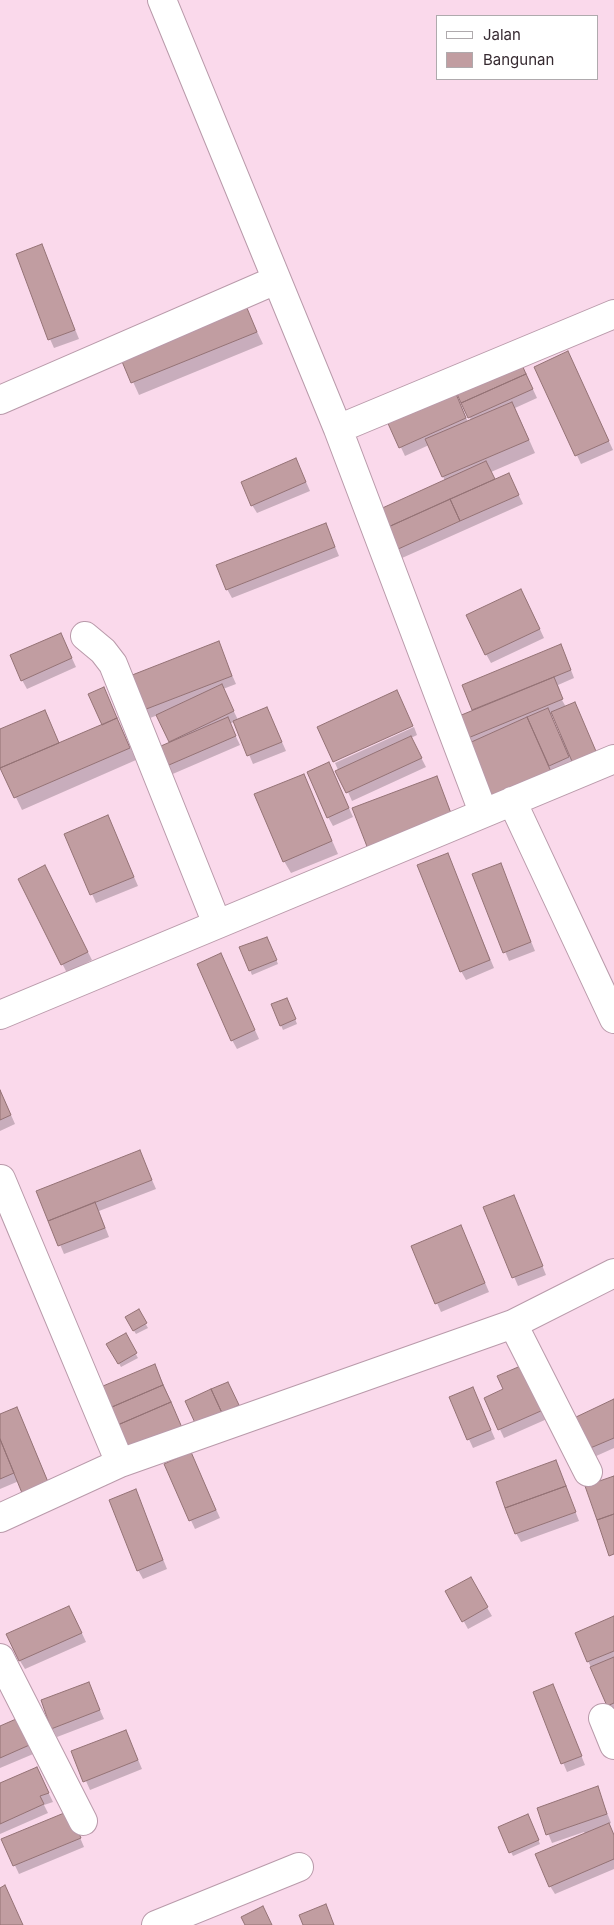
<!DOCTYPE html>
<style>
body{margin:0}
#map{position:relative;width:614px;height:1925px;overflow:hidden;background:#fad9eb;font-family:Inter,sans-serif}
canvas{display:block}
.legend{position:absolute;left:436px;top:15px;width:162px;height:65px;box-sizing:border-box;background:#fff;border:1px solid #afaaad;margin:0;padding:6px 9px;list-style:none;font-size:15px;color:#362a31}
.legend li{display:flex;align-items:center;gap:10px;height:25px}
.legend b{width:25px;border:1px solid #afaaad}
</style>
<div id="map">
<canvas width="614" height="1925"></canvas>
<ul class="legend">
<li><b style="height:6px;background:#fff"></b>Jalan</li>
<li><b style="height:14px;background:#c19da1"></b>Bangunan</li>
</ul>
</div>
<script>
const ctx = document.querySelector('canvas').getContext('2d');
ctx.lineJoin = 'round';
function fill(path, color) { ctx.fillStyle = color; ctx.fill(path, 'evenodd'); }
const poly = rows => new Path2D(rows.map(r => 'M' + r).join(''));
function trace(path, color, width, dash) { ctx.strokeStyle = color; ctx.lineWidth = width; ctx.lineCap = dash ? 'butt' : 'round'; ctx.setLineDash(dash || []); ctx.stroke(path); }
fill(poly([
 [41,245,79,339,54,348,50,339],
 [243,302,263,344,139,395,120,353],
 [519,359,537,398,515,408,535,453,491,472,495,481,513,483,523,504,402,558,397,550,445,481,429,445,405,456,388,420,458,399,468,422,471,420,456,387],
 [572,361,613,450,581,464,536,368],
 [300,468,310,491,257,513,252,505],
 [326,524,339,556,232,598,227,589],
 [526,599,544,638,491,663,486,654],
 [65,643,76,667,27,689,22,680],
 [218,643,236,684,223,689,238,720,267,708,286,751,253,764,235,721,230,724,240,745,168,776,163,768,171,743,158,715,142,721,137,712],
 [565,654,574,678,558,685,561,693,559,695,566,707,574,704,602,764,553,775,472,743,469,737,474,711,464,686],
 [553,714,562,735,560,736,550,715],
 [44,711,59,744,119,723,136,760,22,810,0,764,0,731],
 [414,727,417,735,411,738,426,767,352,801,335,763],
 [333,772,353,817,333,826,328,817],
 [303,775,338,854,291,873,284,861],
 [436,777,458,829,376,861],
 [108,817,138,886,96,903,66,835],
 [447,854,494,968,466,980,461,971],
 [500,865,535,951,509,961,474,875],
 [49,875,92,960,67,973,19,879],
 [269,942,278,964,252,975,241,948],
 [225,963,259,1039,237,1049,232,1040],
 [289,1003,297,1024,283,1030,272,1005],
 [0,1090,15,1124,0,1131],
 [140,1152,156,1189,99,1211,109,1237,64,1254,38,1192],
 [514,1196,546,1275,518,1286,485,1208],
 [465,1235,489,1292,441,1312,412,1247],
 [138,1311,148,1328,136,1334,126,1318],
 [125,1335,138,1358,121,1367,108,1344],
 [154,1366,159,1374,187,1439],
 [527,1375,547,1419,504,1438,485,1398,504,1390],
 [477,1397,495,1439,473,1448,450,1398],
 [614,1401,614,1448,594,1457,590,1449],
 [17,1409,21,1417,52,1491,19,1481,0,1489,0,1415],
 [556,1461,579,1521,521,1542,516,1533],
 [195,1462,220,1518,195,1529,165,1465],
 [136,1491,167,1569,143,1579,138,1570],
 [470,1579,492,1616,468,1629,447,1591],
 [74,1616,86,1642,25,1669,20,1661],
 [614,1618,614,1716,588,1661],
 [88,1683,104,1719,57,1737,52,1728],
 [553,1686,585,1765,567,1772,534,1693],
 [22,1718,38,1752,0,1768,0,1727],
 [126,1731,142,1769,90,1790,73,1752],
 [37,1769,53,1802,44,1805,48,1813,0,1834,0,1785],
 [597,1787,611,1823,608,1824,614,1835,614,1869,555,1894,550,1886,585,1834,584,1832,552,1843,538,1809],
 [530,1820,540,1844,513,1856,511,1852],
 [73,1821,84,1847,19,1874,3,1840]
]), '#0003');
const building = poly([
 [42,244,75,330,48,340,16,254,42,244],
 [244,301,257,332,131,383,118,352,244,301],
 [568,351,609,441,575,456,534,367,568,351],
 [519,358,526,374,461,403,454,387,519,358],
 [526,374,533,389,468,418,461,403,526,374],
 [454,389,466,418,399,448,386,419,454,389],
 [512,402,529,440,442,477,425,439,512,402],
 [296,458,306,482,251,506,241,482,296,458],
 [486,461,495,479,386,528,378,510,486,461],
 [509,473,519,495,460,521,450,499,509,473],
 [450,499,460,521,396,550,386,528,450,499],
 [326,523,335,547,226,590,216,565,326,523],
 [521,589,540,629,485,655,466,615,521,589],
 [61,633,72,658,21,681,10,655,61,633],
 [219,641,232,676,136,713,122,679,219,641],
 [561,644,571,670,472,710,462,685,561,644],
 [554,677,563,699,468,738,459,716,554,677],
 [222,684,234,711,169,742,156,715,222,684],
 [104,687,117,718,102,725,88,694,104,687],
 [397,690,413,726,333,762,317,727,397,690],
 [575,702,598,756,574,766,551,712,575,702],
 [267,707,282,742,247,756,233,721,267,707],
 [548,708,569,757,549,766,527,717,548,708],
 [45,710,59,743,0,768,0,729,45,710],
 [228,717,236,736,162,768,154,749,228,717],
 [527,717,552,774,491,800,467,744,527,717],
 [117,718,130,748,14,798,0,768,117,718],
 [411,736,422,758,346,793,335,771,411,736],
 [329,762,349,808,327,818,307,772,329,762],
 [304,774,332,841,283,862,254,794,304,774],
 [437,776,452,816,368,849,352,808,437,776],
 [108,815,134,877,90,895,64,834,108,815],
 [448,853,490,960,460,972,417,865,448,853],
 [501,863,531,942,503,953,472,874,501,863],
 [45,865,88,952,61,965,18,879,45,865],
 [267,937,277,960,249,971,239,947,267,937],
 [221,953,255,1030,231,1041,197,964,221,953],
 [287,998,296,1019,280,1026,271,1004,287,998],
 [0,1090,11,1115,0,1120,0,1090],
 [140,1150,152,1180,48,1221,36,1191,140,1150],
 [514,1195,543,1266,512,1278,483,1207,514,1195],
 [95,1202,105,1228,58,1246,48,1221,95,1202],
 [461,1225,485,1283,435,1304,411,1246,461,1225],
 [139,1309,147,1323,133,1331,125,1317,139,1309],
 [126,1333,137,1353,118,1364,106,1344,126,1333],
 [155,1364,163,1385,105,1410,96,1389,155,1364],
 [523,1365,543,1410,498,1430,484,1398,503,1389,497,1376,523,1365],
 [228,1382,239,1405,222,1413,211,1389,228,1382],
 [163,1385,171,1402,113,1427,105,1410,163,1385],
 [473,1387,491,1430,467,1440,449,1397,473,1387],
 [211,1389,222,1413,196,1425,185,1401,211,1389],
 [614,1399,614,1438,588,1449,574,1418,614,1399],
 [171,1402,183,1430,125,1455,113,1427,171,1402],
 [17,1407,48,1482,22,1493,0,1439,0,1414,17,1407],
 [0,1439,14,1473,0,1479,0,1439],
 [191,1452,216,1510,189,1521,164,1464,191,1452],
 [556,1460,566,1486,505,1508,496,1482,556,1460],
 [614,1476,614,1514,597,1520,585,1486,614,1476],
 [566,1486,576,1512,515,1534,505,1508,566,1486],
 [136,1489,163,1560,137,1571,109,1500,136,1489],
 [614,1514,614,1554,609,1556,597,1520,614,1514],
 [471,1577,488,1607,462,1622,445,1591,471,1577],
 [69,1606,82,1633,19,1661,6,1634,69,1606],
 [614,1616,614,1651,587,1662,575,1633,614,1616],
 [614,1657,614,1703,607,1706,590,1667,614,1657],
 [89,1682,100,1710,51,1729,41,1700,89,1682],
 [553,1684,582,1756,561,1764,533,1692,553,1684],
 [23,1716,34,1743,0,1758,0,1726,23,1716],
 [126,1730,138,1760,83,1782,71,1751,126,1730],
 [37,1767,49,1793,40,1796,44,1804,0,1824,0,1783,37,1767],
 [598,1786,607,1814,546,1835,537,1808,598,1786],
 [69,1811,81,1838,13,1866,1,1839,69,1811],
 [528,1814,539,1840,509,1853,498,1827,528,1814],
 [609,1823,614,1835,614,1859,549,1887,535,1854,609,1823],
 [5,1885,23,1925,0,1925,0,1888,5,1885],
 [326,1904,334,1925,303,1925,299,1915,326,1904],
 [263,1906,272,1925,245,1925,241,1917,263,1906]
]);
fill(building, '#c19da1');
trace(building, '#947275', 1);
const minor = poly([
 [162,0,338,429,483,812],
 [0,400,276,280],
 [338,429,614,314],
 [85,636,103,651,113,664,217,924],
 [512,801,614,1019],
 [0,1015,614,759],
 [513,1324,588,1472],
 [120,1463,513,1324,614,1273],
 [0,1518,120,1463,1,1179],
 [0,1658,83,1821],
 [603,1718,614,1745],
 [156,1925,299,1867]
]);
trace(minor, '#b99aaa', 30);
trace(minor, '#fff', 28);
</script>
